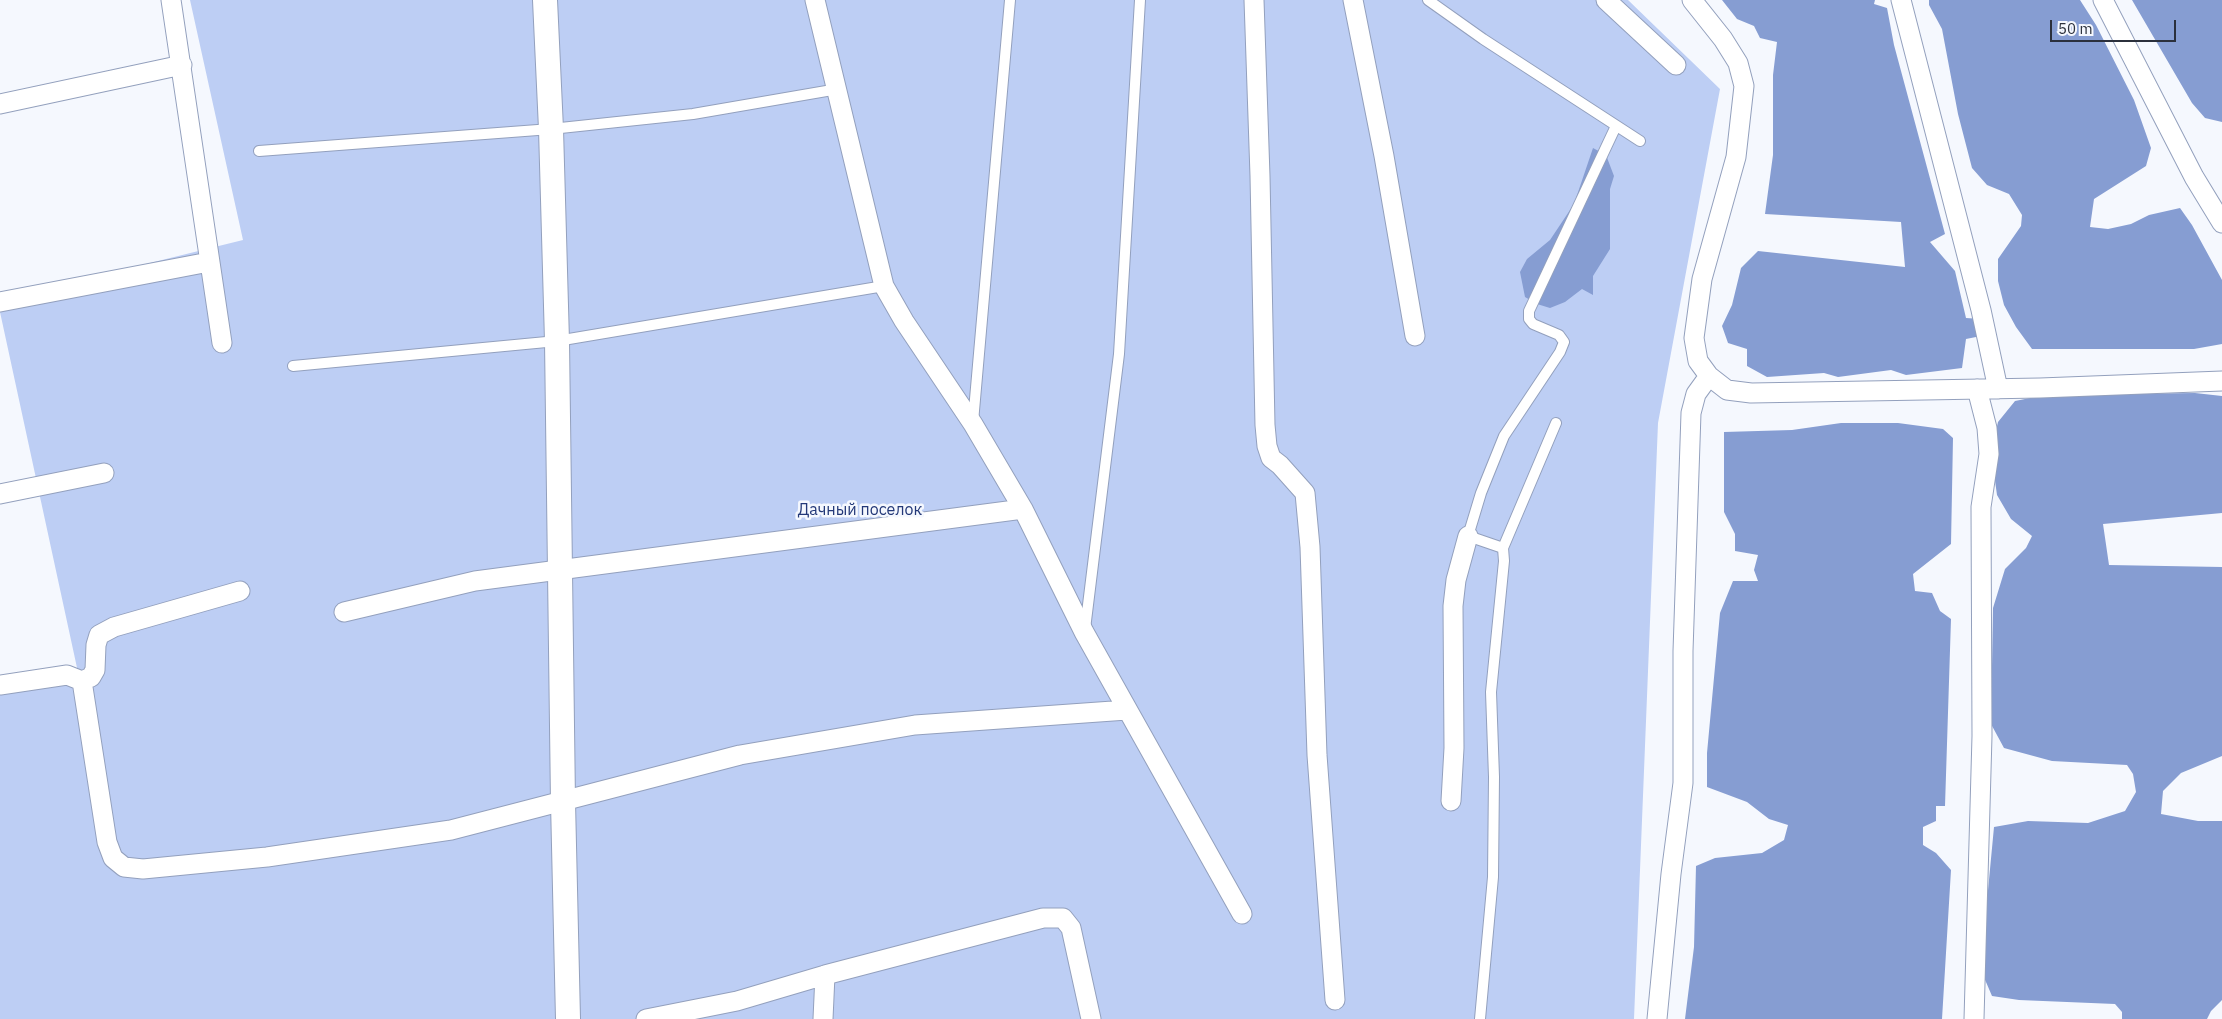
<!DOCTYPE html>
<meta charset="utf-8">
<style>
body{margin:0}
#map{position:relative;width:2222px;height:1019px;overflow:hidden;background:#f5f8fe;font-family:"IBM Plex Sans",sans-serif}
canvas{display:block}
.scale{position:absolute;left:2050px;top:20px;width:126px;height:22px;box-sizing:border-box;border:2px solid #2b303c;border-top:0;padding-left:6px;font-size:15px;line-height:18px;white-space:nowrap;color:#2b303c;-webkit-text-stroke:4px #f5f8fe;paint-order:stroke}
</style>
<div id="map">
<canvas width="2222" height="1019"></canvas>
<div class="scale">50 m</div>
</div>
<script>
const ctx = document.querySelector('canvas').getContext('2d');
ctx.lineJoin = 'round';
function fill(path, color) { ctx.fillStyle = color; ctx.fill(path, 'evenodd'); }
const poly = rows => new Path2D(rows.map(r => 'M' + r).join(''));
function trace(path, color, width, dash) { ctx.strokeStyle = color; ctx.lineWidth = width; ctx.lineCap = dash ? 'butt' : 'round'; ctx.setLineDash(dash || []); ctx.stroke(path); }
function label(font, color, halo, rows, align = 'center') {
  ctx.font = font + ' "IBM Plex Sans",sans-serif'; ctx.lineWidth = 5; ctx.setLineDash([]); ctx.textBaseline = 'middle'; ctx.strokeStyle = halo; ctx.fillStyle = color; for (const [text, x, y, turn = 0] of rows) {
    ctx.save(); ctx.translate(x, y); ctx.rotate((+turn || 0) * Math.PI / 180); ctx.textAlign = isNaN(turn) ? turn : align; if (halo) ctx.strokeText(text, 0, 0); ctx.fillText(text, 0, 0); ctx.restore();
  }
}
fill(poly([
 [190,0,1628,0,1720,89,1658,423,1634,1019,0,1019,0,694,79,677,0,312,0,300,243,240]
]), '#bdcef4');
fill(poly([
 [1722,0,1875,0,1874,4,1887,8,1894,45,1945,234,1930,242,1955,271,1966,318,1981,319,1981,336,1966,339,1962,368,1906,375,1891,370,1838,377,1824,373,1767,377,1747,366,1747,349,1728,343,1722,326,1732,305,1741,268,1758,251,1905,267,1901,222,1765,214,1773,155,1773,75,1777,42,1760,38,1754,26,1737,19],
 [1929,0,2080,0,2096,25,2134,100,2151,148,2146,166,2094,199,2090,227,2108,229,2131,224,2149,215,2180,208,2192,225,2222,280,2222,344,2194,349,2032,349,2016,327,2004,305,1998,281,1998,259,2021,226,2022,215,2009,194,1987,185,1972,168,1958,114,1942,29,1929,5],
 [2132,0,2222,0,2222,122,2205,118,2192,103],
 [1593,148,1606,155,1614,176,1610,189,1610,249,1593,276,1593,295,1582,289,1565,302,1550,308,1537,304,1525,297,1520,272,1527,259,1550,240,1574,204],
 [2195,393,2222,396,2222,513,2103,524,2109,565,2222,567,2222,756,2181,773,2163,791,2161,814,2198,821,2222,821,2222,1000,2211,1011,2207,1019,2122,1019,2122,1012,2115,1004,2019,1000,1992,996,1983,975,1983,943,1994,827,2028,821,2088,823,2125,811,2136,792,2133,774,2127,765,2052,761,2004,748,1991,724,1993,608,2005,569,2026,548,2032,536,2011,519,1997,495,1991,452,1998,422,2015,401,2045,395],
 [1841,423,1898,423,1943,429,1953,438,1951,544,1913,574,1915,591,1932,593,1940,611,1951,619,1945,806,1936,806,1936,821,1923,827,1923,845,1936,853,1951,870,1942,1019,1685,1019,1694,947,1696,866,1715,858,1762,853,1784,840,1788,825,1769,819,1747,802,1707,787,1707,753,1720,613,1733,581,1758,581,1754,570,1758,555,1735,551,1735,534,1724,512,1724,432,1792,430]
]), '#869dd2');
const service = poly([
 [1428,0,1483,39,1640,141],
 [259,151,551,129,693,114,838,89],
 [293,366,557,341,884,286],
 [973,422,1010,0],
 [1503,548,1556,423],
 [1085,629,1119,354,1140,0],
 [1480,1019,1493,877,1494,777,1491,692,1504,561,1503,548,1468,536,1481,493,1504,436,1560,352,1564,342,1559,335,1533,324,1529,319,1529,311,1616,126]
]);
const minor = poly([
 [171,0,222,343],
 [815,0,884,286,904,321,973,424,1023,509,1084,632,1242,914],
 [1254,0,1260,176,1265,425,1267,446,1271,458,1280,465,1305,493,1310,547,1317,755,1335,1000],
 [1353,0,1384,156,1415,336],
 [1606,0,1676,65],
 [1692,0,1723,39,1738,63,1744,86,1736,157,1702,279,1694,338,1698,361,1709,376,1727,390,1751,393,2040,388,2222,381],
 [1901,0,1981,310,1998,389],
 [2103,0,2194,177,2222,223],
 [0,104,182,65],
 [0,302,209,262],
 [0,494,104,473],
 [240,591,114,627,99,635,96,645,95,670,91,677,82,681,107,842,113,858,124,867,143,869,267,857,451,830,740,755,915,725,1127,710],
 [344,612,475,581,1023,509],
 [0,685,67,675,82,681],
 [1451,801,1454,748,1453,606,1456,580,1468,536],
 [646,1019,737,1001,825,975,1043,918,1063,918,1071,928,1091,1019],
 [823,1019,825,975],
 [1657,1019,1671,874,1683,783,1683,651,1691,413,1696,394,1709,376],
 [1974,1019,1982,736,1981,507,1989,454,1987,428,1977,389]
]);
const tertiary = poly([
 [545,0,551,129,557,341,563,802,568,1019]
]);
trace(service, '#93a0bd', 12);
trace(minor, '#93a0bd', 21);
trace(tertiary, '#93a0bd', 26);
trace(service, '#fff', 10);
trace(minor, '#fff', 19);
trace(tertiary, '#fff', 24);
label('16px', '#233878', '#f5f8fe', [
 ["Дачный поселок",860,510]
]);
</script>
